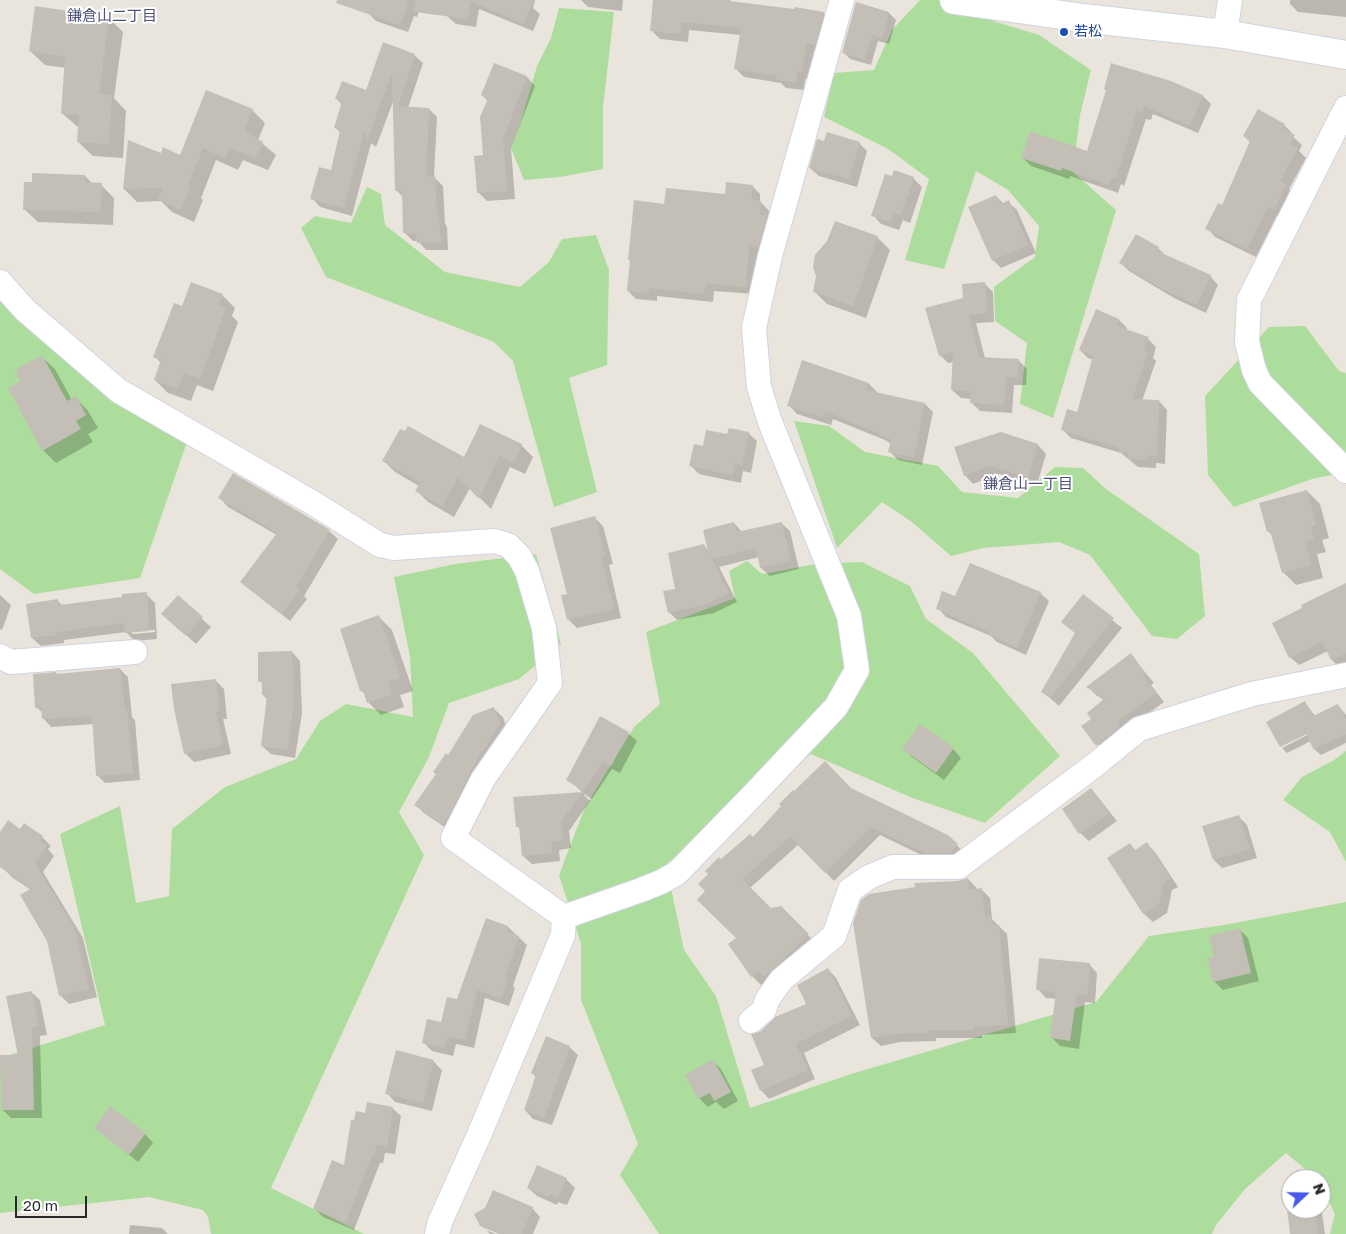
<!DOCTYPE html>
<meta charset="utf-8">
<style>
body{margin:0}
#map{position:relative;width:1346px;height:1234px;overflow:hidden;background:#eae5dc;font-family:"Golos Text",sans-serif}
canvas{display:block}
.north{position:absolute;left:1281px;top:1169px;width:50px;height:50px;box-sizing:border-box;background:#fff;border:1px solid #a9a9a9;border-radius:50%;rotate:69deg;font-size:14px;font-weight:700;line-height:20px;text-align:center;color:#292929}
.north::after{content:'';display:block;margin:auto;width:18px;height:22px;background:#4758eb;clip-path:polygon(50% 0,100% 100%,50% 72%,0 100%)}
.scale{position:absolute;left:15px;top:1196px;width:72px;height:22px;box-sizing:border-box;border:2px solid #292929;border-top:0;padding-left:6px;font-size:15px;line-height:18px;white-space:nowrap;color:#292929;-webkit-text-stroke:4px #fff;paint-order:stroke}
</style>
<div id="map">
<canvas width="1346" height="1234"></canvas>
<div class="north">N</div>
<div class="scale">20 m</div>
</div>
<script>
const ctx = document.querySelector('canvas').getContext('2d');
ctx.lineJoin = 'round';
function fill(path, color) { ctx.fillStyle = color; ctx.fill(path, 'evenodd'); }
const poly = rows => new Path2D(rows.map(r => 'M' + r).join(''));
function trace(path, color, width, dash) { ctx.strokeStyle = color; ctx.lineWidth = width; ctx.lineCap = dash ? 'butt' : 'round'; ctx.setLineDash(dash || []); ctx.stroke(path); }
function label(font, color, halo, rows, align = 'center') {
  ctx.font = font + ' "Golos Text","Noto Sans JP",sans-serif'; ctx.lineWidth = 4; ctx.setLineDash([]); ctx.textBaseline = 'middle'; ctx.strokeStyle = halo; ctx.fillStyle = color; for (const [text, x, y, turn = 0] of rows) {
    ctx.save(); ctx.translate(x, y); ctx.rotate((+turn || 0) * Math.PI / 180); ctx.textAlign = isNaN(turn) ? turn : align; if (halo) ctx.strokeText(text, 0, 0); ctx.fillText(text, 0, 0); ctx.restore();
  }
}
fill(poly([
 [920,0,992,0,993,21,1039,35,1091,70,1080,115,1073,172,1116,210,1053,418,1020,404,1027,343,995,321,994,287,1035,257,1039,226,1008,190,976,171,944,269,905,260,929,179,888,149,824,117,834,73,874,70,892,30],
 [559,8,614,12,603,107,603,169,560,177,524,180,511,148,521,121,537,66,551,38],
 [367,187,381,194,385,225,445,272,520,287,549,262,562,239,596,235,609,270,607,365,569,378,597,492,554,507,513,361,494,342,326,277,301,228,315,216,351,223],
 [0,301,11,312,188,439,140,578,34,594,0,569],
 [1305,326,1339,371,1346,373,1346,478,1331,475,1312,479,1234,507,1208,475,1205,396,1269,327],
 [794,421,829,426,865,452,938,466,962,492,1018,498,1055,467,1083,468,1106,489,1199,554,1205,616,1177,639,1152,636,1090,555,1059,542,983,548,951,556,912,522,882,502,837,548],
 [536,554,561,644,519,679,449,703,429,757,399,812,424,855,271,1188,364,1234,211,1234,208,1217,203,1210,149,1197,0,1213,0,1058,105,1025,60,834,120,806,136,903,169,896,172,829,225,787,296,759,320,721,346,704,413,717,410,657,394,577,455,564],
 [747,561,762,574,816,564,862,562,910,586,926,619,973,653,1060,756,985,823,910,797,811,754,666,864,684,950,716,996,750,1108,851,1074,1096,1002,1149,936,1224,925,1346,902,1346,1234,1330,1234,1335,1214,1321,1186,1321,1179,1317,1179,1286,1153,1245,1189,1216,1225,1212,1234,659,1234,620,1175,638,1144,581,1000,581,944,559,875,585,807,634,727,660,704,646,632,735,598,729,571],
 [1346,751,1346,862,1330,832,1283,800,1302,777,1334,760]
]), '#addd9c');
fill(poly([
 [373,0,423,0,417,17,414,16,408,32,376,21,368,13],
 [449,0,535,0,533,8,540,14,533,31,479,9,476,27,456,24,447,16],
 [581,0,623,0,622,11,588,7],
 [654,0,730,0,733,3,795,11,796,8,824,13,832,22,823,53,814,50,810,79,805,79,804,90,786,88,781,83,744,77,736,69,741,35,689,30,688,42,660,39,652,31],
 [1290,0,1346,0,1346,17,1298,12,1290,4],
 [857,3,889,13,896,20,889,44,878,41,871,65,850,59,843,52],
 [109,18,123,32,114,98,126,111,123,158,93,156,78,142,79,128,63,114,66,68,45,65,30,51],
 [414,55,423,63,408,108,429,109,437,117,434,177,443,186,445,224,447,227,448,250,426,250,418,241,413,241,405,233,404,198,396,190,394,99,376,147,371,143,352,216,320,207,312,198,332,172,341,133,335,127,342,105,336,98,367,91],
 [527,77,535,86,511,148,515,199,487,201,478,192,485,156,488,101,482,95],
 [1107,91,1203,96,1211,104,1198,133,1153,114,1151,120,1146,119,1124,186,1121,184,1118,193,1070,176,1069,179,1031,166,1023,158,1088,152],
 [252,110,265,123,258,140,276,155,268,170,243,160,238,170,216,160,201,198,203,200,194,222,172,212,161,201,137,202,124,189,162,154,181,157],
 [1284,125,1292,133,1291,135,1302,145,1299,151,1306,158,1289,189,1294,193,1283,217,1277,215,1256,257,1215,237,1207,228,1223,207,1251,143,1244,136],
 [859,143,867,151,857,187,819,176,810,168],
 [85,176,93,184,101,185,114,198,113,225,38,222,24,209],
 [893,178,913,178,922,187,910,223,903,220,899,230,881,224,873,215],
 [752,186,760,194,760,201,769,211,767,255,757,254,754,294,714,291,713,302,657,296,657,301,636,299,628,291,665,205,726,196],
 [996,196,1004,204,1008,202,1017,210,1036,253,1001,268,993,260],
 [877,237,890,250,866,318,827,304,814,291,828,242],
 [1158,248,1166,256,1210,276,1218,285,1206,313,1174,298,1129,271,1120,262],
 [985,284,993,292,994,322,976,323,985,358,1018,360,1027,369,1026,385,1014,385,1012,413,980,411,972,403,972,399,961,398,952,390,954,362,948,363,940,355,964,299],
 [222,295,235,308,232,316,238,322,213,391,197,385,191,401,168,393,155,380,161,363,155,357,183,308],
 [1097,310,1119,320,1127,328,1126,331,1148,339,1156,347,1153,358,1156,361,1142,401,1159,401,1167,410,1165,464,1156,463,1156,468,1138,467,1121,453,1071,438,1063,430,1078,414,1093,360,1088,358,1080,350],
 [42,357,55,369,72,400,76,398,88,411,98,428,88,434,93,442,56,463,43,450],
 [802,362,869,384,877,392,877,394,925,404,933,412,922,465,898,460,889,451,891,444,885,440,833,419,831,425,797,414,789,405],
 [480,425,521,445,533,457,525,474,510,467,491,509,470,488,454,517,428,502,416,490,419,486,395,472,384,461,465,459],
 [748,433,757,441,751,473,743,471,741,483,699,474,691,466,728,435],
 [1001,433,1038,445,1046,454,1037,485,999,474,973,484,965,475],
 [1307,491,1320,504,1329,538,1322,540,1326,552,1317,554,1323,578,1296,585,1283,572,1273,536,1268,531],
 [220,498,329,531,338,539,304,596,307,599,290,621,241,582,277,535,228,507],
 [594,517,603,526,613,564,609,565,621,618,577,628,568,619,569,595],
 [734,523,742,532,781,523,790,531,799,569,770,576,761,568,759,557,719,567,737,602,714,613,677,620,669,612,677,590,704,546,710,552],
 [1346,585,1346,665,1340,668,1332,660,1328,651,1299,665,1290,657],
 [1040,593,1049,601,1026,655,997,642,991,636,946,617,938,608],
 [146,594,155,603,157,639,135,641,126,632,64,640,64,643,41,646,32,638,58,601,63,606],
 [155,630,155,632,132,634,132,631],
 [0,595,11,605,2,630,0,629],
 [1083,596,1122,628,1059,706,1043,692,1076,634,1063,622],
 [178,597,211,627,196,644,172,622],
 [379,617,392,630,413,691,400,695,404,707,381,715,368,702,366,695,361,690],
 [292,652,300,661,302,713,295,758,271,754,262,746,268,700,263,695,263,685,260,681],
 [1131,655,1154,683,1151,685,1164,702,1125,731,1106,754,1083,726,1093,719,1104,700,1096,695,1088,687],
 [120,669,128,677,132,717,135,720,140,780,105,783,97,775,94,724,51,727,43,718,43,713,36,707,56,673,58,675],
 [215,680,224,689,227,719,223,719,231,754,194,762,185,753],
 [1305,703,1315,716,1338,705,1346,715,1346,743,1321,755,1314,749,1311,741,1287,753,1282,748,1313,732,1312,730,1281,745,1281,747,1268,722],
 [494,709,503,717,508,733,452,832,424,813,416,805,449,756],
 [628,733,637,741,620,773,612,769,592,799,584,794,584,795,590,801,569,831,571,848,559,850,560,861,532,864,523,856,521,830,517,826,514,798,583,793,568,779],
 [904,748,953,749,961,758,944,780,912,757],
 [1091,789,1117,821,1089,841,1080,833],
 [851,790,947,836,966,854,934,861,880,835,834,881,799,844,750,888,771,909,780,908,816,943,761,985,752,976,730,944,738,939,707,891,721,861,753,838],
 [1239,817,1247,825,1257,858,1222,868,1214,860,1204,827],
 [25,825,42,837,51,846,48,849,54,856,43,872,83,938,97,997,69,1004,60,995,51,950,31,890,13,878,4,869,0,861,0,834,21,831],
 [1130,844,1136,851,1147,844,1155,852,1178,887,1172,890,1167,913,1153,922,1144,914,1109,858],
 [968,879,976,887,977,890,982,890,990,898,992,919,1007,934,1016,1033,982,1035,982,1038,936,1038,936,1041,900,1042,881,1046,872,1038,854,923],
 [487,920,508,927,527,945,513,986,515,988,509,1006,485,998,474,1048,456,1044,453,1056,432,1051,424,1043,442,1024,457,1001],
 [1239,929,1248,938,1259,981,1223,990,1214,981,1216,958],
 [1089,964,1097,973,1095,1003,1085,1002,1079,1049,1060,1046,1052,1038,1057,999,1046,998,1038,989],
 [828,969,836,978,860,1025,804,1053,815,1079,769,1099,761,1090,766,1065,761,1033,808,1004],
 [31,992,40,1000,47,1035,40,1036,42,1118,11,1118,3,1110,20,1056],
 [569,1047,578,1055,552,1125,533,1119,525,1110,537,1078,532,1073],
 [433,1061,442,1070,432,1111,395,1102,387,1093],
 [713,1061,721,1069,738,1101,724,1109,716,1102,708,1107,699,1098],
 [392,1108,401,1116,395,1154,385,1153,383,1163,380,1163,354,1230,323,1217,315,1209,345,1167,356,1122,366,1114],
 [95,1128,145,1134,153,1143,138,1162],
 [566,1179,575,1188,567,1205,558,1202,557,1205,537,1196,528,1188],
 [1291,1199,1291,1209,1321,1209,1321,1205,1325,1234,1291,1234,1287,1200],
 [532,1208,540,1217,533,1234,502,1234,485,1226,485,1229,481,1225],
 [130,1225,162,1228,168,1234,129,1234],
 [486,1230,496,1234,490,1234]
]), '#0003');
fill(poly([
 [337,0,409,0,400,25,336,3],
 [415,0,534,0,524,24,470,1,468,19,414,12],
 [653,0,730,0,730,1,794,9,795,7,824,12,815,45,806,42,802,71,797,71,796,82,776,80,777,76,734,69,741,28,681,22,680,34,650,31],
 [856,2,889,12,882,38,872,35,864,59,842,53],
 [35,6,109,17,99,94,112,95,109,144,77,142,79,115,61,114,65,57,29,51],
 [383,42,415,54,398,106,429,108,426,177,435,176,437,217,439,217,441,242,417,243,416,233,403,233,402,190,395,191,392,73,367,140,364,131,344,208,310,199,319,167,331,170,340,130,334,128,342,101,335,99,342,81,366,90],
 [494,63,527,76,503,139,507,191,477,193,474,156,483,155,480,117,488,98,481,95],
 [1111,63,1171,81,1203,95,1190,126,1144,106,1142,113,1137,111,1116,178,1112,177,1109,185,1062,168,1061,171,1021,158,1030,131,1087,151,1106,90,1104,89],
 [206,90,253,109,244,131,263,142,255,158,230,148,225,158,203,148,188,185,191,186,181,210,158,199,163,188,123,189,128,140,161,153,163,147,180,155],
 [1258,109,1285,124,1282,128,1295,135,1290,144,1298,148,1280,181,1286,184,1274,210,1268,207,1247,249,1205,229,1218,203,1222,205,1250,141,1243,136],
 [827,132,860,142,849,179,809,168,817,139,824,141],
 [894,170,914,177,901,215,894,213,891,222,871,216,885,174,892,176],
 [32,173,85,175,85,182,102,183,100,212,23,210,24,182,32,182],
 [726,182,753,185,751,200,761,201,760,215,767,215,758,247,749,246,746,287,706,283,704,294,649,288,649,293,627,291,630,260,628,260,634,200,664,204,666,188,725,194],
 [996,195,1001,204,1009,200,1028,245,992,261,968,207],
 [835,221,878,236,853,306,813,292,816,276,813,267,815,255,827,241],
 [1136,234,1159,247,1157,251,1211,275,1197,305,1164,290,1119,263],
 [191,282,223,294,218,305,226,308,200,379,184,373,178,389,154,380,161,360,153,357,174,303,182,306],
 [985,282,987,313,969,315,979,357,1019,359,1018,377,1006,377,1004,405,970,403,971,391,951,390,953,352,939,356,925,308,963,298,962,284],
 [1096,309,1119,319,1116,326,1149,337,1144,350,1148,352,1132,399,1159,400,1157,456,1148,455,1148,460,1128,459,1128,453,1119,453,1119,448,1061,430,1067,409,1077,412,1093,356,1079,350],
 [42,355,67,401,76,396,86,415,76,421,81,429,42,451,8,388,20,381,15,370],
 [802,360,869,383,866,390,925,403,914,457,888,452,891,439,879,436,880,434,825,411,823,417,787,406],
 [480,424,522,444,514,463,499,456,479,499,458,477,442,506,415,491,420,482,382,461,400,429,405,431,408,426,464,457],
 [729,428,749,432,742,465,735,463,733,475,689,466,694,444,703,446,706,430,727,434],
 [1001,432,1038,444,1028,477,990,466,964,476,954,447],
 [233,473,330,530,296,587,300,590,281,614,240,582,277,533,218,498],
 [1307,490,1316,525,1310,527,1314,539,1305,542,1311,565,1282,573,1270,531,1267,532,1259,503],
 [595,516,605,556,601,557,614,609,567,620,561,595,567,594,550,528],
 [734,522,737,532,782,522,791,561,760,568,756,548,712,559,729,593,705,605,668,613,663,591,675,589,668,553,704,544,709,555,703,530],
 [970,563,1041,592,1017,648,988,634,989,632,936,609,942,591,955,596],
 [1346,583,1346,653,1331,660,1322,642,1289,658,1272,623,1302,608,1301,605],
 [147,592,149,631,125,633,124,623,56,632,56,635,31,638,26,604,58,599,59,605,122,597,122,594],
 [1083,594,1114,618,1050,698,1041,692,1075,633,1061,622],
 [178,595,203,617,186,636,161,614],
 [379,615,400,678,388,682,392,694,367,703,363,690,360,691,340,629],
 [292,651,294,704,287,750,261,746,267,695,262,695,262,681,258,682,258,652],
 [1131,653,1146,674,1143,676,1156,693,1117,722,1120,726,1096,746,1081,726,1091,719,1087,713,1105,698,1086,687],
 [120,668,125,711,127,710,133,773,96,776,92,716,42,719,41,707,35,708,33,674,56,672,56,674],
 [216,679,219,711,216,711,223,745,184,754,174,709,171,684],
 [1305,701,1313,716,1338,704,1346,720,1346,734,1313,749,1307,734,1280,747,1266,722],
 [494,707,500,724,471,770,451,812,443,824,414,805,436,774,433,772,446,753,448,755,473,715],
 [600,716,629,732,611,766,603,762,583,791,566,780],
 [920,724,954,748,936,773,902,749],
 [825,761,851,788,948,835,958,844,951,853,925,853,871,827,825,873,790,837,742,879,771,908,781,906,809,934,772,970,764,976,760,971,751,977,728,944,736,938,697,900,705,891,698,884,708,874,705,871,719,857,721,859,750,834,753,837,781,806,779,804,793,790,794,791],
 [1091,788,1110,812,1079,834,1062,809],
 [582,792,561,822,563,840,551,842,552,853,522,856,519,827,516,827,513,797],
 [1239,815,1250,849,1213,860,1202,826],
 [8,820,20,829,24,823,43,836,40,841,47,846,35,863,75,929,89,989,59,996,47,941,20,895,30,889,0,867,0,832],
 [1147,842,1170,878,1164,882,1159,904,1143,914,1107,858,1130,843,1135,850],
 [968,878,969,890,982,888,985,917,991,916,992,925,999,925,1008,1025,974,1027,974,1030,928,1030,928,1033,890,1034,871,1038,853,923,861,900,869,894,915,887,914,883,958,881],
 [486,918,508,926,506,931,519,936,505,978,508,978,501,998,477,990,465,1040,448,1036,445,1048,422,1043,427,1019,441,1022,447,997,457,999],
 [1240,928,1251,973,1213,982,1207,958,1214,957,1209,936],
 [1039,958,1090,963,1087,995,1077,994,1070,1041,1050,1038,1056,992,1036,990],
 [828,968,852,1016,796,1044,808,1070,760,1091,751,1070,764,1065,751,1034,760,1032,775,1017,806,1004,797,985],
 [32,991,39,1026,32,1028,34,1110,1,1110,0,1055,18,1055,6,996],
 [546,1036,570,1046,544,1118,524,1110,536,1075,531,1073],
 [396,1050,434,1060,423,1103,385,1094],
 [713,1059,731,1092,714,1101,710,1093,698,1099,685,1075],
 [367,1102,393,1107,387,1146,376,1145,375,1155,372,1155,346,1222,313,1209,332,1160,344,1165,351,1120,354,1120,356,1111,365,1113],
 [110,1106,146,1133,129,1155,94,1128],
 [537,1165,567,1178,558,1198,550,1194,548,1197,527,1188],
 [493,1190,533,1207,522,1234,499,1234,480,1226,474,1214,485,1208],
 [1287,1209,1315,1209,1318,1234,1290,1234]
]), '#c3bfb7');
const street = poly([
 [1225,34,1230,0],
 [1346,108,1249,300,1247,342,1254,370,1260,383,1346,471],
 [0,282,25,310,119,391,313,503,380,545,394,548,494,541,508,545,519,556,527,571,544,628,550,683,483,779,453,838,564,917],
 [0,656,11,662,135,652],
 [564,917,641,890,661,882,677,873,752,796,836,707,857,670,849,616,770,422,759,387,754,328,770,256,842,0],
 [751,1021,764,1010,767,1000,781,980,834,936,850,890,869,877,893,867,958,867,1095,765,1139,729,1252,694,1346,675],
 [437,1234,440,1222,479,1135,563,935,564,917]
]);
const secondary = poly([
 [954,0,1083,18,1225,34,1346,55]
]);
trace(street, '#d1d3e1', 26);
trace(secondary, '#d1d3e1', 30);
trace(street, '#fff', 24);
trace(secondary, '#fff', 28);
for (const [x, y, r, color] of [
 [1064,32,5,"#1a4fb4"]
]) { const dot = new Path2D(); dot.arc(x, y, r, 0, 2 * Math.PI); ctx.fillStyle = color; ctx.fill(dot); trace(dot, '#fff', 2); }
label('14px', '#164399', '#fff', [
 ["若松",1074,32]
], 'left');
label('15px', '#4d5176', '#fff', [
 ["鎌倉山二丁目",112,16],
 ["鎌倉山一丁目",1028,484]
]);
</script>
